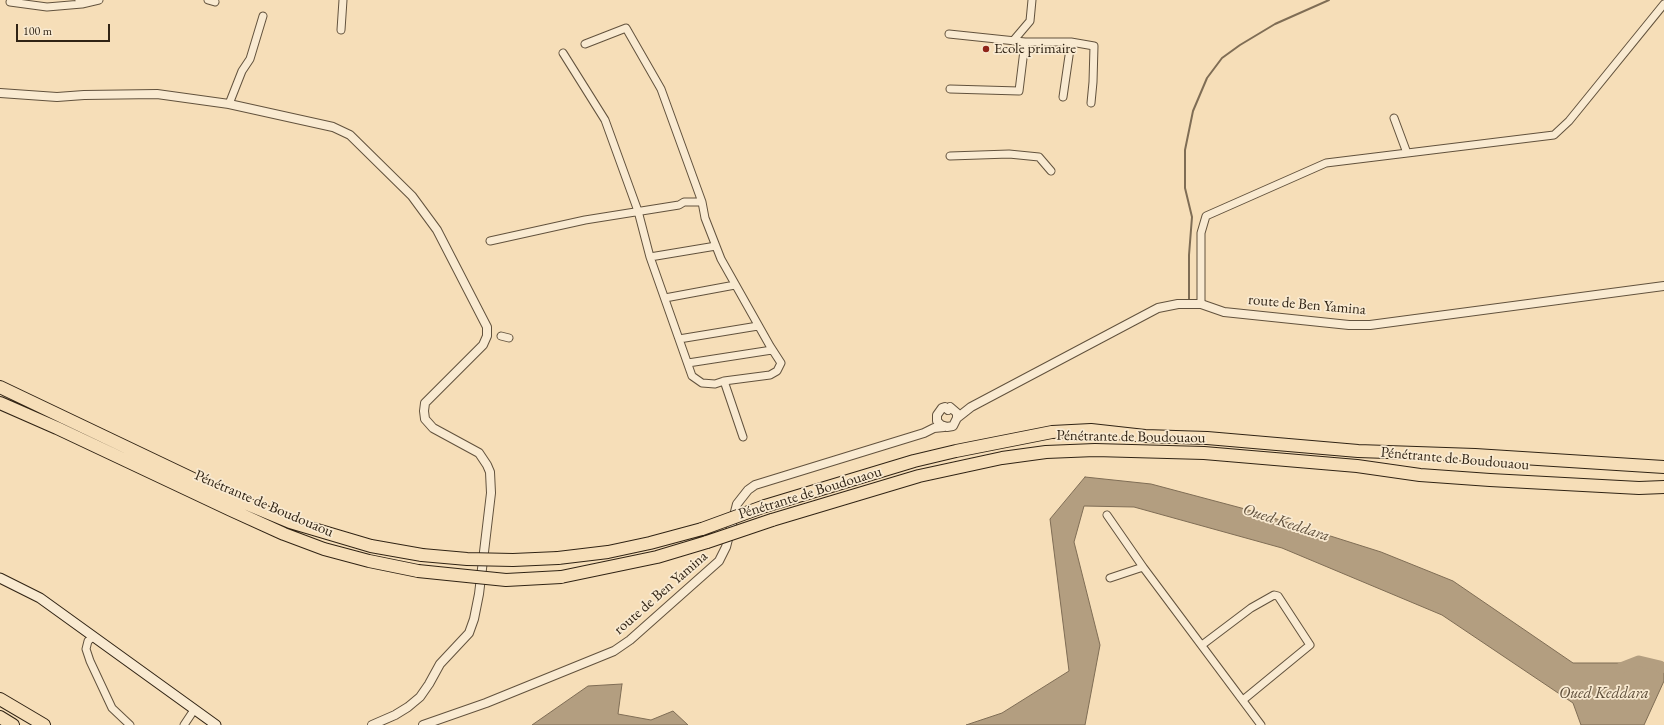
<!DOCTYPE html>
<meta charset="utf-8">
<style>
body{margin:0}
#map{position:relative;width:1664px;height:725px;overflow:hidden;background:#f6deb8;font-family:"EB Garamond",serif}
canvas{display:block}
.scale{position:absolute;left:16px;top:24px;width:94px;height:18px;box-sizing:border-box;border:2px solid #302314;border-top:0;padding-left:5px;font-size:12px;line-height:14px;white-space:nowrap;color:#302314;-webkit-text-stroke:3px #f9ead1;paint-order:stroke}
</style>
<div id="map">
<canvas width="1664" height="725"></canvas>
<div class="scale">100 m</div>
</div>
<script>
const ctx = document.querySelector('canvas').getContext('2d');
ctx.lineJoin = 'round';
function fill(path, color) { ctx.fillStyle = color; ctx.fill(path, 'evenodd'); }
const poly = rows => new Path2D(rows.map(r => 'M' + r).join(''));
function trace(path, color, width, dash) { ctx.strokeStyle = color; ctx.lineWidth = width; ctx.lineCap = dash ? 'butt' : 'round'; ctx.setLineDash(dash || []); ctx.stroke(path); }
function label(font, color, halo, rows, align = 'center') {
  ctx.font = font + ' "EB Garamond",serif'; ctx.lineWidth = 3.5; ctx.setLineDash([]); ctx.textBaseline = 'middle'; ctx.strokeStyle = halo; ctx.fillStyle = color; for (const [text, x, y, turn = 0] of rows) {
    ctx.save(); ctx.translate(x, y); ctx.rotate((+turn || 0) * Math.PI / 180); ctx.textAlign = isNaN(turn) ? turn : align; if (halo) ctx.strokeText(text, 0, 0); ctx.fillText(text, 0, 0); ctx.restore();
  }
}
const water = poly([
 [1085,477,1151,484,1245,509,1381,552,1453,581,1573,663,1664,663,1664,681,1644,725,1581,725,1573,703,1442,615,1282,548,1134,507,1084,506,1074,542,1100,645,1085,725,966,725,1002,713,1069,671,1050,519,1085,477],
 [622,684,618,714,651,720,673,711,688,725,532,725,588,686,622,684]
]);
fill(water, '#b39e80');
trace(water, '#7f6d55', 1);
trace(poly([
 [1189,299,1189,255,1192,217,1185,188,1185,150,1193,111,1207,78,1222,58,1240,45,1275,24,1329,0]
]), '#7f6d55', 2);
trace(poly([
 [1621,668,1639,661,1660,666,1661,668]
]), '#b39e80', 11);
const minor = poly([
 [79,0,82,4,99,0],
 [208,0,215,2],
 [10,2,47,7,82,4],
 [341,30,343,0],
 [949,34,1025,42,1071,42,1094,46,1093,82,1091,103],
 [1013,41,1030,21,1032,0],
 [585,44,626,28,661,89,702,202,705,218,721,259,770,346,781,363,777,371,770,375,724,381,743,437],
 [563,53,605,120,638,211,650,257],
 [950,89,1019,91,1025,42],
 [1063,97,1071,42],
 [229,104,242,71,250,59,263,16],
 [1394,118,1407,153],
 [950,156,1009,154,1039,157,1051,171],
 [490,241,585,220,679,205,684,202,702,202],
 [716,246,650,257,692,376,702,383,715,384,724,381],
 [665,298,735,285],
 [1201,304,1201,233,1206,216,1326,163,1554,135,1569,121,1664,4],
 [501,336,509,338],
 [679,339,758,326],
 [688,363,772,350],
 [1107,515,1143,567],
 [1110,578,1143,567,1261,725],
 [93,637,88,641,86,649,90,661,112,708,130,725],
 [1202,645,1251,608,1274,595,1278,596,1310,645,1243,700],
 [184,725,194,710]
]);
const tertiary = poly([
 [0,93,57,97,84,95,157,94,229,104,333,127,350,135,412,196,437,230,487,327,487,336,483,345,425,403,424,411,425,419,433,428,479,453,487,465,490,472,491,493,479,594,474,619,469,633,440,664,429,684,420,697,408,707,395,715,372,725],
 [957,418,957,413,950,407,948,410,945,407,942,408,937,415,937,421,941,425,947,427,953,426,957,418,971,407,1158,308,1178,304,1201,304,1224,312,1349,325,1370,325,1664,286],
 [423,725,486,703,614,651,630,640,719,561,726,547,737,504,748,490,755,485,924,433,934,428,944,427]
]);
const secondary = poly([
 [0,578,40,598,216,725]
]);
const motorway = poly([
 [0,387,235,499,290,522,371,546,422,555],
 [0,403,57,428,231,510,284,534,324,549,369,561,418,571],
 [765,506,914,461,956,451,1052,432,1091,430,1145,436,1207,438,1358,451,1475,455,1664,467],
 [772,520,919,476,1002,458,1046,452,1095,450,1204,453,1357,466,1420,475,1490,480,1639,488,1664,487],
 [558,558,608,552,650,543,702,529],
 [561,577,657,557,707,542],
 [0,699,44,725],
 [0,717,13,725]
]);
trace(minor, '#62523d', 9);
trace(tertiary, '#62523d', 10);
trace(secondary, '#302314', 11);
trace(motorway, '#302314', 14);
trace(minor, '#f9ead1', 7);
trace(tertiary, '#f9ead1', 8);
trace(secondary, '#f9ead1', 9);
trace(motorway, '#f6deb8', 12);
const motorwayBridge = poly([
 [702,529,765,506],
 [707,542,772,520],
 [422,555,467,559,513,560,558,558],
 [418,571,506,580,561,577]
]);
trace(motorwayBridge, '#302314', 14, []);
trace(motorwayBridge, '#f6deb8', 12);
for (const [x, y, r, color] of [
 [986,49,4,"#8f2418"]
]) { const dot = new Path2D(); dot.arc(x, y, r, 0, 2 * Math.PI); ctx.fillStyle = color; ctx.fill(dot); trace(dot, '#f9ead1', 1.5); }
label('15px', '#302314', '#f9ead1', [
 ["Ecole primaire",994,49]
], 'left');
label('15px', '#302314', '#f9ead1', [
 ["route de Ben Yamina",1307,305,5],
 ["Pénétrante de Boudouaou",1131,437,1],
 ["Pénétrante de Boudouaou",1455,459,5],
 ["Pénétrante de Boudouaou",810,493,-17],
 ["Pénétrante de Boudouaou",264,504,23],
 ["route de Ben Yamina",661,593,-41]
]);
label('italic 16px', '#5e4e3a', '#f9ead1', [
 ["Oued Keddara",1286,523,18],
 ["Oued Keddara",1604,694]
]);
</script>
